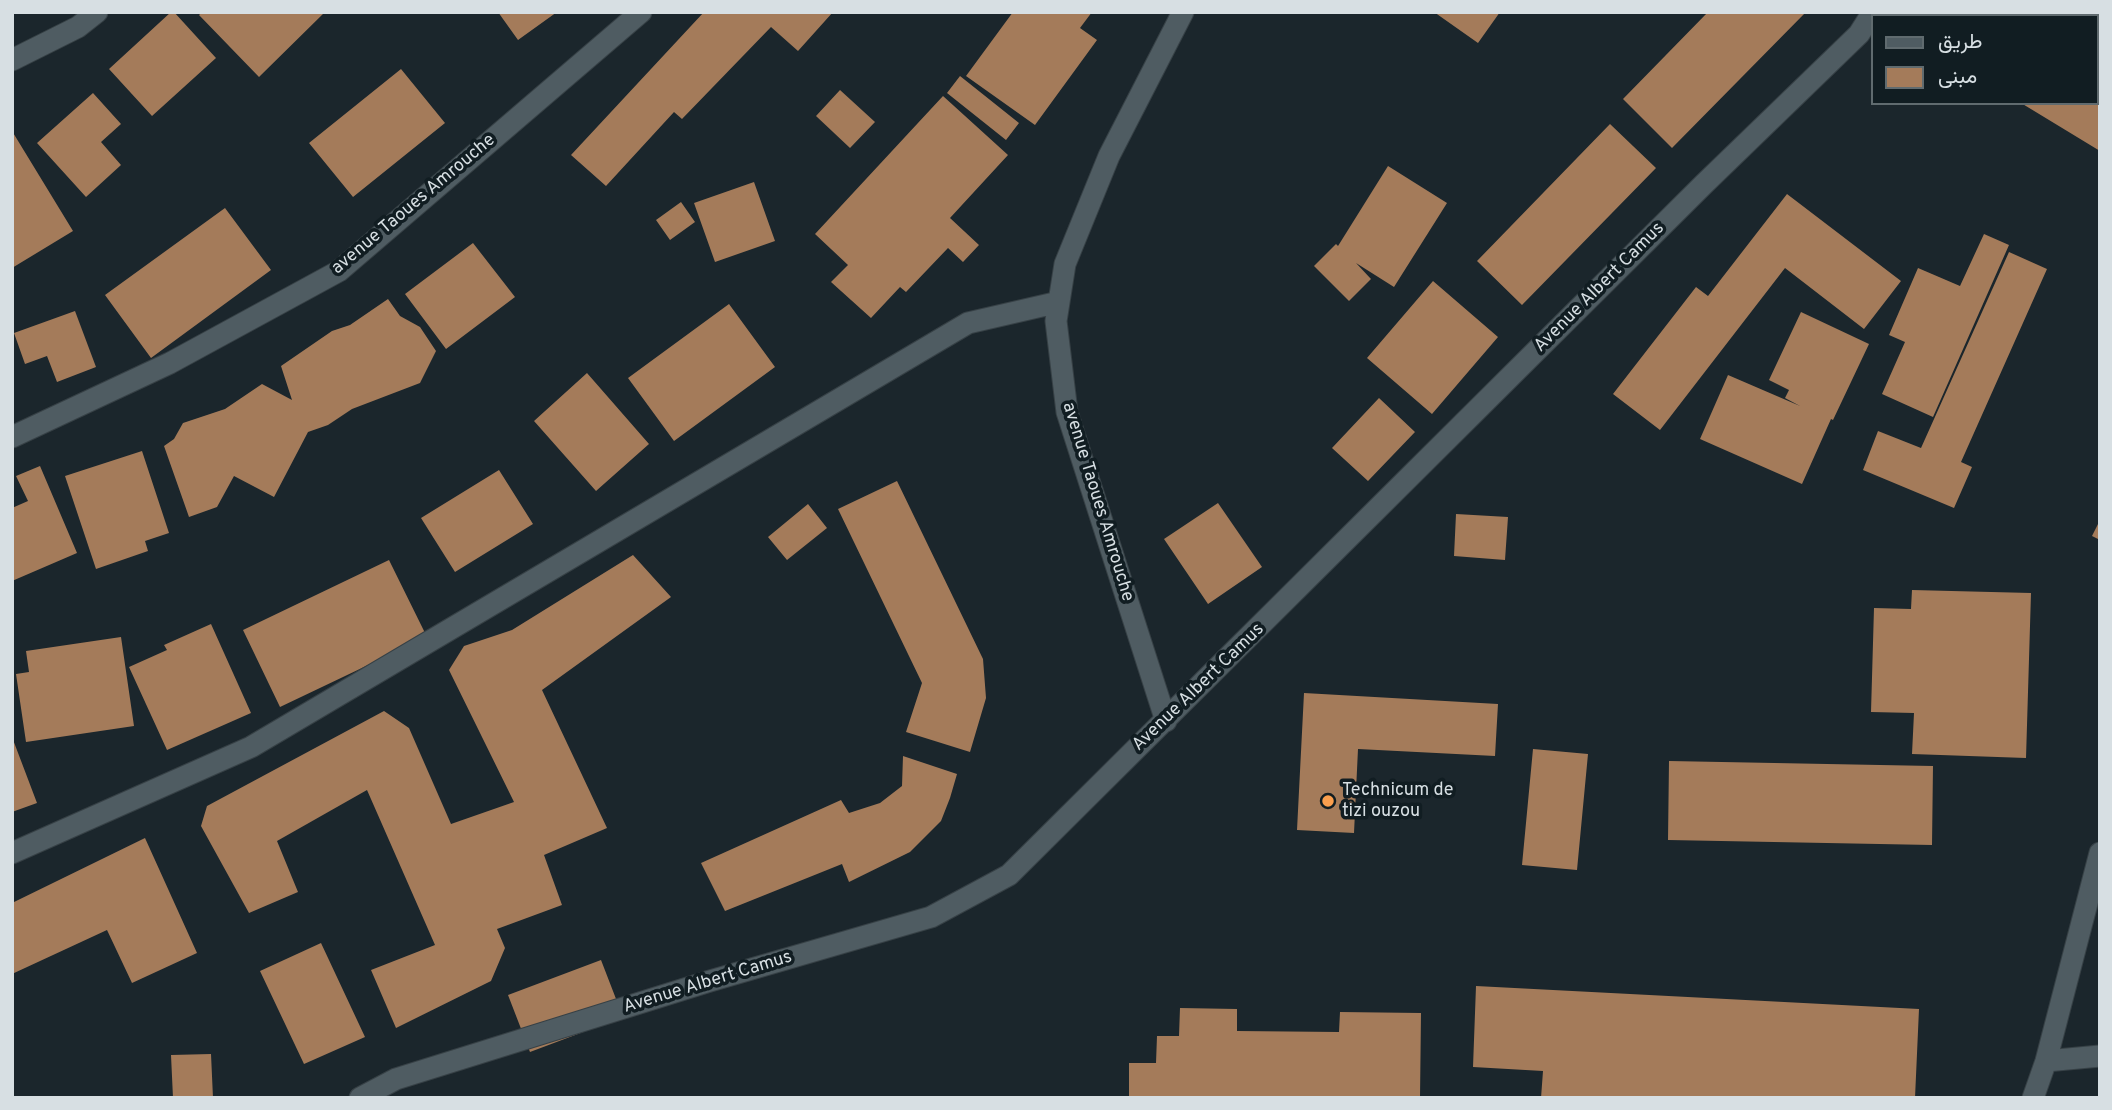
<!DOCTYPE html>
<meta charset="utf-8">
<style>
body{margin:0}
#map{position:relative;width:2112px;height:1110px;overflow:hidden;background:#1b262c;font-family:Overpass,Vazirmatn,sans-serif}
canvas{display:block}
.frame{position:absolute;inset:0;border:14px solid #d7dfe3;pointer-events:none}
.legend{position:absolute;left:1871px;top:14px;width:228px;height:91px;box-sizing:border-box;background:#111d22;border:2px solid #606b6f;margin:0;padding:9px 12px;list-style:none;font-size:21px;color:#d7dfe3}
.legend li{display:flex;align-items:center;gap:14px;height:35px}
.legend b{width:35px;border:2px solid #606b6f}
</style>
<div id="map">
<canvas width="2112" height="1110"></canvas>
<div class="frame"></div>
<ul class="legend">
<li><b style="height:9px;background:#4f5c62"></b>طريق</li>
<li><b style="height:19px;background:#a47b5a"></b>مبنى</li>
</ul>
</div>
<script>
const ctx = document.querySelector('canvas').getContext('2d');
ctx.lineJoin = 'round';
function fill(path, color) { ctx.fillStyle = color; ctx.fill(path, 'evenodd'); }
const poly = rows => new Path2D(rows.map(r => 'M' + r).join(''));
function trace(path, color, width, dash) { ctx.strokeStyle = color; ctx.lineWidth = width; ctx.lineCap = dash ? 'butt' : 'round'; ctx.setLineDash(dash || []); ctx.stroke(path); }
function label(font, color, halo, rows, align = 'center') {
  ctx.font = font + ' Overpass,sans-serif'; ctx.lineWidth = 7; ctx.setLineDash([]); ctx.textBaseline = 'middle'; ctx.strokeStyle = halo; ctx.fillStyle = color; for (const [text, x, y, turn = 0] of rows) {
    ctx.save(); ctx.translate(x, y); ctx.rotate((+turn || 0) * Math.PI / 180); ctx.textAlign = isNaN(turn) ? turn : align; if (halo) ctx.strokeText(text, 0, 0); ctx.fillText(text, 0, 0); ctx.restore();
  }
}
fill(poly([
 [171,12,174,12,216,58,152,116,109,69],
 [202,12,325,12,259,77,199,15],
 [498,12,557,12,518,40],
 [704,12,833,12,798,51,771,27,682,119,674,112,606,186,571,155],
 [1013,12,1092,12,1080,28,1097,40,1035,125,966,76],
 [1434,12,1500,12,1478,43],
 [1708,12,1806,12,1672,148,1623,99],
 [1928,12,2100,12,2100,151,2021,103,2096,103,2096,16,1926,16],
 [401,69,445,123,353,197,309,143],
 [960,76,1019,123,1006,140,947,93],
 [840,90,875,122,850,148,816,116],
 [93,93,121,124,101,142,121,165,86,197,37,143],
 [943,96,1008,155,950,218,979,245,963,262,948,248,906,292,900,287,871,318,831,282,848,265,815,234],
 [1610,124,1656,168,1522,305,1477,261],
 [12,131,73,231,12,268],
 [1388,166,1447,203,1394,287,1356,263,1371,279,1349,301,1314,266,1336,244,1338,246],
 [754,182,775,241,715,262,694,203],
 [1787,194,1901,281,1864,329,1785,268,1660,430,1613,394,1696,287,1708,296],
 [681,202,695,222,670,240,656,220],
 [225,208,271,270,151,358,105,295],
 [1984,234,2009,245,1933,417,1882,394,1905,342,1889,335,1918,268,1960,286],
 [473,243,515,297,446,349,405,294],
 [2009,252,2047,269,1961,462,1972,467,1954,508,1863,470,1878,431,1921,448],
 [1433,281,1498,337,1432,414,1367,358],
 [388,299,400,316,420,327,436,351,420,383,352,409,328,425,308,432,274,497,234,476,217,507,189,517,164,446,174,439,183,423,225,409,262,384,292,400,281,366,332,331,350,325],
 [729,304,775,367,674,441,628,378],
 [75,311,96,367,57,382,47,356,25,364,14,333],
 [1801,312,1869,344,1833,420,1831,419,1802,484,1700,439,1728,375,1800,406,1785,398,1789,390,1769,380],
 [587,373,649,444,596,491,534,421],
 [1379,398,1415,432,1368,481,1332,448],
 [142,451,169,533,145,541,148,551,96,569,65,476],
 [40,466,77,553,12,581,12,508,28,501,16,476],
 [499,470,533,524,455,572,421,518],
 [897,481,983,659,986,698,970,752,906,732,922,683,838,509],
 [1218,503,1262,567,1208,604,1164,539],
 [808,504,827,528,787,560,768,537],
 [1456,514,1508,517,1505,560,1454,556],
 [2100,520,2100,540,2092,536],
 [633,555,671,597,542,690,607,828,544,855,562,905,497,929,505,948,491,981,396,1028,371,970,435,945,367,790,277,841,298,892,249,913,201,826,207,806,384,711,409,728,451,824,514,802,449,670,464,646,512,630],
 [389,560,427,637,280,707,243,630],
 [1912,590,2031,593,2026,758,1912,754,1914,713,1871,712,1874,608,1911,609],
 [211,624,251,713,167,750,129,667,167,650,164,645],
 [121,637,134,726,26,742,16,674,29,672,26,651],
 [1304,693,1498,704,1495,756,1358,749,1354,833,1297,830],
 [12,737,37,803,12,812],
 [1533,749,1588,754,1577,870,1522,865],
 [903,756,957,774,950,798,941,821,910,852,849,882,842,864,725,911,701,863,841,800,849,813,880,803,902,786],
 [1669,761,1933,766,1932,845,1668,840],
 [145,838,197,953,132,983,107,930,12,974,12,903],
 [321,943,365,1037,304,1064,260,971],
 [601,960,623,1017,530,1052,508,995],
 [1476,986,1919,1009,1915,1098,1541,1098,1543,1071,1473,1067],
 [1180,1008,1237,1009,1237,1031,1339,1032,1340,1012,1421,1013,1420,1098,1129,1098,1129,1063,1156,1063,1157,1036,1179,1036],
 [211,1054,213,1098,173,1098,171,1055]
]), '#a47b5a');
const minor = poly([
 [12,60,78,27,97,12],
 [12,437,170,363,339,271,641,12],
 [1166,721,1067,412,1056,321,1065,264,1109,156,1183,12],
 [12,853,251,747,968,323,1059,302],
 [2046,1061,2100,1056],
 [360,1098,396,1079,710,981,931,917,1009,875,1704,184,1859,34,1873,12],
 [2033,1098,2046,1061,2100,853]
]);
trace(minor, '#374146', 23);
trace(minor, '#4f5c62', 21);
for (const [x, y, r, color] of [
 [1328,801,7,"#fa9f4e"]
]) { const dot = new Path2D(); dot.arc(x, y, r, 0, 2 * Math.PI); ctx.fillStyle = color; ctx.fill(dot); trace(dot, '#111d22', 2.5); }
label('18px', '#d7dfe3', '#111d22', [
 ["avenue Taoues Amrouche",414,205,-40],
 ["Avenue Albert Camus",1600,288,-45],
 ["avenue Taoues Amrouche",1097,502,73],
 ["Avenue Albert Camus",1199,688,-44],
 ["Avenue Albert Camus",708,983,-17]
]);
label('18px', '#d7dfe3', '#111d22', [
 ["Technicum de",1342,791],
 ["tizi ouzou",1342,812]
], 'left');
</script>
